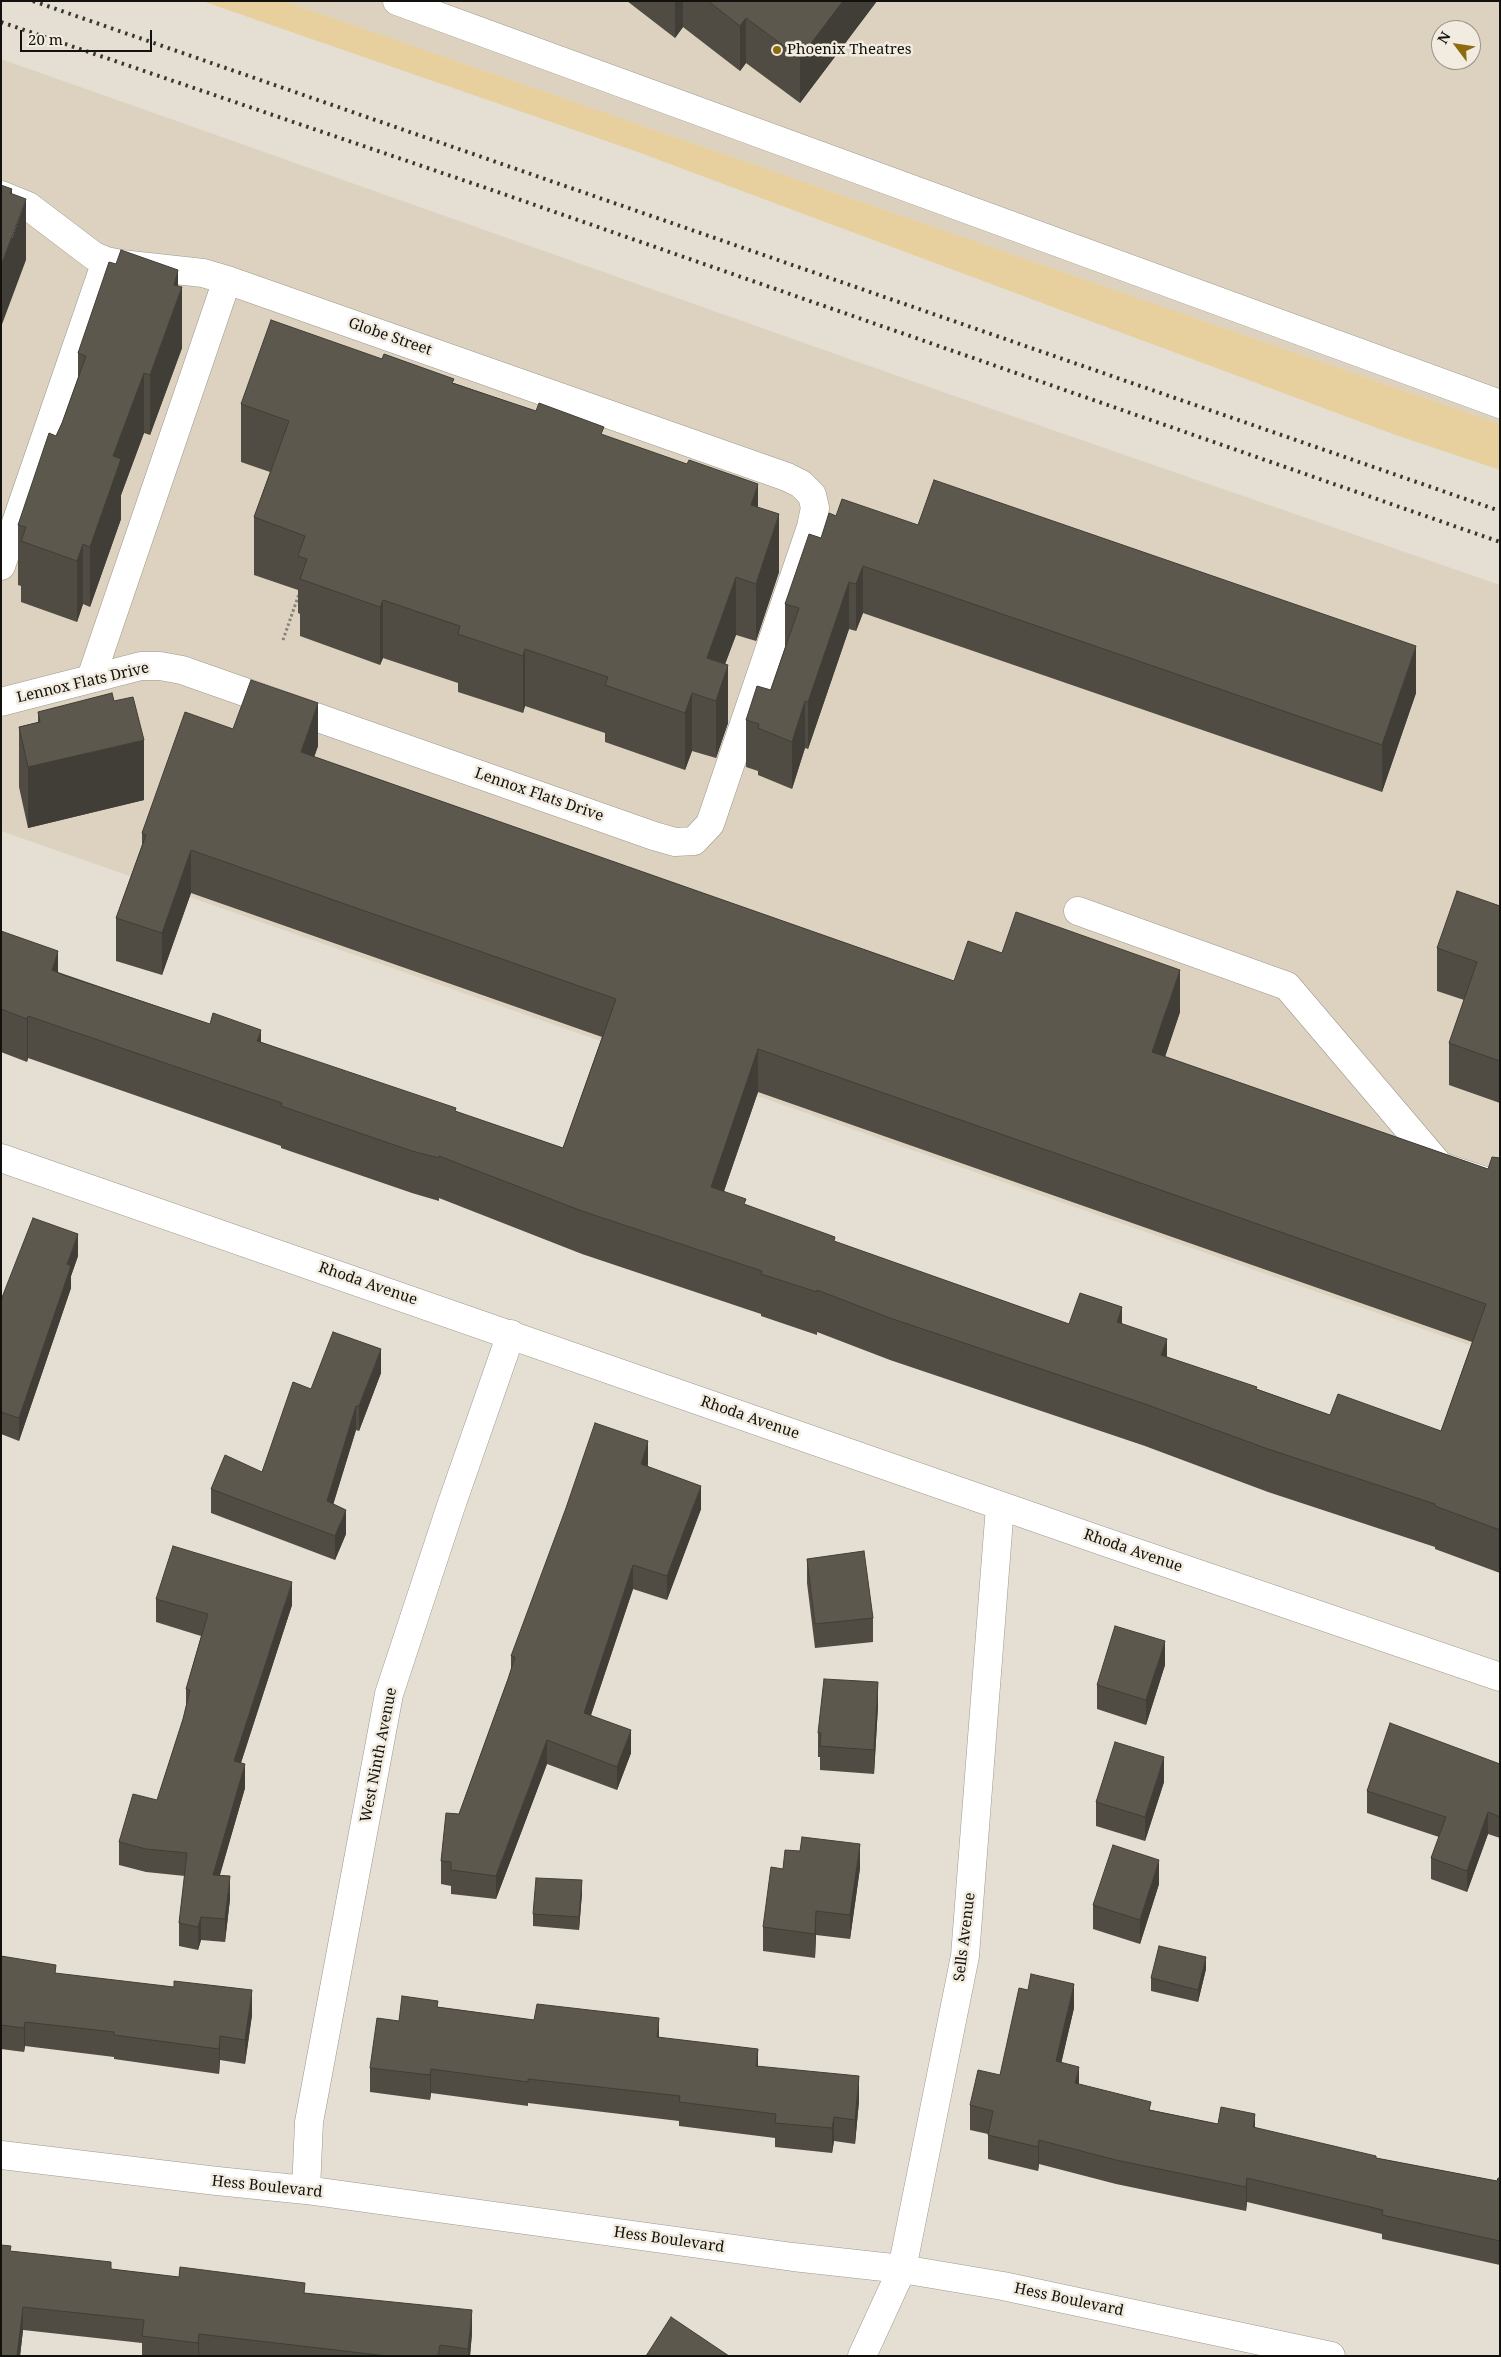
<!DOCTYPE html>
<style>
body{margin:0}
#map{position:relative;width:1501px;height:2357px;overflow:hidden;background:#e5dfd3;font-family:"Noto Serif",serif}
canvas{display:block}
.frame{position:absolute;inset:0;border:2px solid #13110d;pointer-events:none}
.north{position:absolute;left:1431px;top:20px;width:50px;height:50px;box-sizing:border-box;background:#f2ece0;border:1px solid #99948c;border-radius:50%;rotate:301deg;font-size:14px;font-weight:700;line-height:20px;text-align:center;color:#13110d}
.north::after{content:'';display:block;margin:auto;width:18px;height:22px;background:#8e6b0f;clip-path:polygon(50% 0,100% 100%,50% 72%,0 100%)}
.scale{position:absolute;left:20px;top:30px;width:132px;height:22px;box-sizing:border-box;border:2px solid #13110d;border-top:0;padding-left:6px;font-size:15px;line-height:18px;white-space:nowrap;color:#13110d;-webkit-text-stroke:4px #f2ece0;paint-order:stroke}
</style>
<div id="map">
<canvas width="1501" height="2357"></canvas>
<div class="frame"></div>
<div class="north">N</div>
<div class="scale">20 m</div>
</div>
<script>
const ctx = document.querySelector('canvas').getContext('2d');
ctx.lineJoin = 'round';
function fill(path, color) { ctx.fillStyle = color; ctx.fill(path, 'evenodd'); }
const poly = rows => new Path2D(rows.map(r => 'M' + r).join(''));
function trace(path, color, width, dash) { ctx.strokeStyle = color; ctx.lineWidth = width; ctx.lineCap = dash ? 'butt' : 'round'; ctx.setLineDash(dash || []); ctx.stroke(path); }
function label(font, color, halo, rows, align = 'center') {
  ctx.font = font + ' "Noto Serif",serif'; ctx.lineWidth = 5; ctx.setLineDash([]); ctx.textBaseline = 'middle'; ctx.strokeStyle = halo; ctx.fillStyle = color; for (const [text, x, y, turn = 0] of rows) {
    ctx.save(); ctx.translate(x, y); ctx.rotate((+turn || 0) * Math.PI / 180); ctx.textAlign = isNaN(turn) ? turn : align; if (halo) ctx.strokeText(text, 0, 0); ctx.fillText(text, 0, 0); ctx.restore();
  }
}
fill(poly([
 [284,1,1500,1,1500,424],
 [1441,30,1471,30,1471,60,1441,60],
 [1,59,943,392,1500,585,1500,1356,1,831]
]), '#dcd2bf');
fill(poly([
 [202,1,284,1,1500,424,1500,470,1393,434,635,151]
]), '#e7cf9e');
const minor = poly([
 [397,1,1500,404],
 [1,195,28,206,94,256,106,261,121,264,203,273,227,280,787,477,801,484,812,495,815,508,811,527,710,824,694,841,675,842,654,836,182,670,160,666,141,666,1,702],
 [1,566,106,261],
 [91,678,227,280],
 [1078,911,1287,986,1440,1166,1500,1186],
 [1,1158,1108,1543,1500,1677],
 [1,2155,217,2181,306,2190,793,2257,902,2269,1003,2286,1331,2356],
 [306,2190,309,2122,389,1694,451,1506,511,1334],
 [862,2356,902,2269,965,1956,1000,1506]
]);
trace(minor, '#9e988d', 29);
trace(poly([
 [283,640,299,594]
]), '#86827a', 3, [2.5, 2.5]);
trace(minor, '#fff', 28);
trace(poly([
 [33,1,1500,511],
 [1,22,492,190,1500,542]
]), '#3a3731', 4, [2.5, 5]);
fill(poly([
 [627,1,877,1,800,103,746,63,740,71,683,27,675,38],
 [178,286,182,348,150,435,144,433,121,495,121,519,90,607,83,604,77,622,21,602,21,586,18,585,18,525,62,423,78,378,78,353],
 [454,383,604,435,758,508,779,572,756,641,736,635,725,664,728,723,716,758,692,751,685,770,605,742,605,733,525,706,523,713,458,692,458,683,383,658,380,665,300,636,300,614,298,613,298,590,254,575,254,517,270,472,241,462,241,404],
 [821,538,1416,693,1382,792,863,613,856,631,849,629,808,749,805,748,792,789,758,775,758,771,746,767,746,720,771,690,785,648,785,604],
 [38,712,144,800,28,828,19,787,19,727,38,722],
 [233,729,318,746,314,757,954,981,1180,1012,1165,1057,1488,1169,1500,1158,1500,1573,1435,1549,1435,1547,1268,1492,1145,1446,890,1360,817,1332,817,1335,761,1316,761,1314,582,1254,439,1198,439,1201,412,1193,281,1148,281,1146,28,1058,27,1062,1,1052,1,931,58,972,261,1042,456,1112,563,1148,602,1037,191,893,162,975,116,961,116,918,142,845,142,833],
 [758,1092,1472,1342,1441,1431,1330,1415,1167,1357,1122,1324,1069,1324,835,1242,746,1205,724,1191],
 [1500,906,1500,1103,1449,1085,1449,1043,1464,1000,1437,991,1437,948],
 [78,1256,71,1276,71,1288,19,1441,1,1434,1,1300],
 [381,1373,359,1431,356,1430,333,1504,346,1534,335,1560,211,1513,211,1489,262,1472,311,1389],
 [648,1464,648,1466,701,1509,667,1600,633,1589,591,1715,631,1753,617,1790,547,1764,496,1899,451,1894,451,1886,441,1884,441,1861,459,1814,508,1679,511,1670,511,1656],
 [807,1559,873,1618,873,1642,815,1648,807,1583],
 [156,1599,292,1605,241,1763,245,1788,220,1875,230,1899,225,1942,201,1940,198,1950,179,1946,179,1923,185,1876,146,1872,119,1865,119,1842,157,1800,183,1719,186,1707,186,1689,201,1636,156,1622],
 [1165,1665,1146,1725,1097,1709,1097,1685],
 [878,1706,874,1774,820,1770,820,1757,818,1757,818,1733],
 [1500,1764,1500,1838,1488,1834,1467,1892,1431,1879,1431,1858,1439,1837,1367,1813,1367,1791],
 [1164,1782,1145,1841,1096,1826,1096,1802],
 [860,1868,850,1939,816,1935,815,1958,763,1951,763,1927,783,1869],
 [1159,1884,1140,1944,1093,1929,1093,1905],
 [582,1893,579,1930,533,1926,533,1914],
 [1,1956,56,1974,252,2015,245,2064,220,2060,219,2074,114,2059,114,2057,25,2046,24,2052,1,2049],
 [1206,1969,1198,2002,1151,1991,1151,1978],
 [438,2007,659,2037,758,2066,859,2101,855,2144,834,2141,832,2153,775,2147,775,2138,679,2126,679,2121,528,2103,528,2106,431,2093,430,2100,370,2092,370,2068,399,2021],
 [1074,2008,1061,2063,1079,2084,1151,2110,1218,2124,1255,2128,1376,2158,1497,2181,1500,2178,1500,2265,1382,2239,1382,2234,1247,2202,1246,2211,1116,2184,1039,2164,1038,2171,988,2159,988,2134,970,2130,970,2105,1000,2075],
 [11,2252,111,2269,305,2293,472,2333,470,2356,142,2356,142,2343,23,2330,20,2356,1,2356]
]), '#504c43');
fill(poly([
 [675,1,683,1,683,27,675,38],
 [843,1,877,1,800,103,800,58],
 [746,18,746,63,740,71,740,26],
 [12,189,12,238,26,199,26,260,1,327,1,266,10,193],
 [178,270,178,297,182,287,182,348,150,435,150,375],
 [144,373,144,433,121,495,121,519,90,607,90,547,113,456],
 [758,484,758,542,751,505],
 [779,514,779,572,756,641,756,584],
 [83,544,83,604,77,622,77,561],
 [863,566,863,613,856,631,856,584],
 [736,577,736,635,712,699,707,658],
 [849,582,849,629,808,749,808,702],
 [383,600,383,658,380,665,380,607],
 [1416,646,1416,693,1382,792,1382,745],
 [525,649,525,706,523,713,523,656],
 [728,665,728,723,716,758,716,701],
 [692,693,692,751,685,770,685,713],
 [805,701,805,748,792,789,792,742],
 [318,703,318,746,301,795,301,752],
 [144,740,144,800,28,828,28,767],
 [191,850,191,893,162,975,162,933],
 [58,951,58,994,52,970],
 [1180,970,1180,1012,1152,1095,1152,1052],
 [28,1016,28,1058,27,1062,27,1019],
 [261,1030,261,1073,257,1041],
 [758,1049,758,1092,711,1229,711,1187],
 [78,1234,78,1256,71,1276,71,1288,19,1441,19,1418,67,1264],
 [1122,1307,1122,1350,1117,1322],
 [1167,1339,1167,1381,1161,1355],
 [381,1349,381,1373,359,1431,359,1406],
 [356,1406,356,1430,327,1525,327,1501],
 [648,1441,648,1464,641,1487,641,1464],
 [701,1486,701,1509,667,1600,667,1576],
 [346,1510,346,1534,335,1560,335,1536],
 [633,1565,633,1589,584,1736,584,1713],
 [292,1582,292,1605,234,1784,234,1761],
 [1165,1641,1165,1665,1146,1725,1146,1700],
 [878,1682,878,1706,874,1774,874,1750],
 [631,1730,631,1753,617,1790,617,1767],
 [547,1740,547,1764,496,1899,496,1876],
 [1164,1757,1164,1782,1145,1841,1145,1817],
 [245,1764,245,1788,213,1898,213,1875],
 [1488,1812,1488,1834,1467,1892,1467,1871],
 [860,1844,860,1868,850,1939,850,1915],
 [1159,1860,1159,1884,1140,1944,1140,1920],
 [230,1876,230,1899,225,1942,225,1919],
 [582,1880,582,1893,579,1930,579,1917],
 [816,1911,816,1935,815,1958,815,1934],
 [201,1917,201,1940,198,1950,198,1927],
 [1206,1957,1206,1969,1198,2002,1198,1990],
 [1074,1984,1074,2008,1056,2086,1056,2061],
 [252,1990,252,2015,245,2064,245,2040],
 [659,2018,659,2042,657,2037],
 [25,2022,25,2046,24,2052,24,2028],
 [220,2036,220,2060,219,2074,219,2049],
 [758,2049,758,2073,756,2066],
 [1079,2067,1079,2091,1075,2083],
 [431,2069,431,2093,430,2100,430,2075],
 [859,2076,859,2101,855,2144,855,2120],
 [1255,2114,1255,2138,1253,2127],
 [834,2117,834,2141,832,2153,832,2128],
 [1039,2140,1039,2164,1038,2171,1038,2147],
 [1247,2178,1247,2202,1246,2211,1246,2187],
 [23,2307,23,2330,20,2356,17,2356],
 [472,2310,472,2333,470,2356,468,2356,468,2349],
 [199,2334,199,2356,198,2356,198,2343]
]), '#413e37');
const building = poly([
 [708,1,843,1,800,58,746,18,740,26,708,1],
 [1,185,12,189,10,193,26,199,1,266,1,185],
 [121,250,178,270,174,285,182,287,150,375,144,373,113,456,121,459,90,547,83,544,77,561,21,541,26,527,18,525,49,433,56,436,62,423,86,356,78,353,109,262,116,264,121,250],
 [271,320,382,359,384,354,454,379,452,383,536,411,539,403,604,427,601,434,687,464,689,460,758,484,751,505,779,514,756,584,736,577,707,658,728,665,716,701,692,693,685,713,605,685,608,677,525,649,523,656,458,634,460,626,383,600,380,607,300,579,307,559,298,556,305,536,254,517,289,421,241,404,271,320],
 [934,480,1416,646,1382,745,863,566,856,584,849,582,808,702,805,701,792,742,758,728,759,724,746,720,757,686,771,690,771,689,799,608,785,604,809,534,821,538,829,513,836,516,842,499,918,525,934,480],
 [251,680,318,703,301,752,954,981,968,941,1002,953,1016,912,1180,970,1152,1052,1488,1169,1492,1157,1500,1158,1500,1530,1435,1506,1435,1504,1268,1449,1145,1404,890,1318,817,1290,817,1292,761,1274,762,1271,582,1211,439,1156,439,1158,412,1151,281,1106,282,1103,28,1016,27,1019,1,1009,1,931,58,951,52,970,63,975,210,1024,213,1013,261,1030,257,1041,456,1108,455,1111,563,1148,616,999,191,850,162,933,116,918,146,835,142,833,185,712,233,729,251,680],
 [758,1049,1486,1304,1441,1431,1338,1394,1330,1415,1256,1389,1257,1387,1161,1355,1167,1339,1117,1322,1122,1307,1080,1293,1069,1324,834,1241,835,1237,744,1204,746,1199,711,1187,758,1049],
 [112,693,114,701,133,697,144,740,28,767,19,727,40,722,38,712,112,693],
 [1457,891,1500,906,1500,1061,1449,1043,1477,962,1437,948,1457,891],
 [33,1218,78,1234,67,1264,71,1266,19,1418,1,1412,1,1300,33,1218],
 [333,1332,381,1349,359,1406,356,1406,327,1501,346,1510,335,1536,211,1489,225,1455,262,1472,293,1382,311,1389,333,1332],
 [595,1423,648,1441,641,1464,701,1486,667,1576,633,1565,584,1713,631,1730,617,1767,547,1740,496,1876,451,1870,451,1862,441,1861,446,1813,459,1814,508,1679,515,1657,511,1656,566,1508,595,1423],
 [173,1546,292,1582,234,1761,245,1764,213,1875,230,1876,225,1919,201,1917,198,1927,179,1923,187,1853,146,1849,119,1842,133,1794,157,1800,183,1719,190,1690,186,1689,208,1614,156,1599,173,1546],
 [864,1551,873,1618,815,1624,807,1559,864,1551],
 [1115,1626,1165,1641,1146,1700,1097,1685,1115,1626],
 [824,1679,878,1682,874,1750,820,1746,821,1733,818,1733,824,1679],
 [1390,1723,1500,1764,1500,1817,1488,1812,1467,1871,1431,1858,1446,1817,1367,1791,1390,1723],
 [1115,1742,1164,1757,1145,1817,1096,1802,1115,1742],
 [802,1837,860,1844,850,1915,816,1911,815,1934,763,1927,771,1867,783,1869,785,1850,800,1851,802,1837],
 [1113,1845,1159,1860,1140,1920,1093,1905,1113,1845],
 [536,1878,582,1880,579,1917,533,1914,536,1878],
 [1159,1946,1206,1957,1198,1990,1151,1978,1159,1946],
 [1,1956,56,1965,55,1973,174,1987,174,1981,252,1990,245,2040,220,2036,219,2049,114,2035,114,2032,25,2022,24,2028,1,2025,1,1956],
 [1031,1974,1074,1984,1056,2061,1079,2067,1075,2083,1151,2102,1149,2110,1218,2124,1221,2107,1255,2114,1253,2127,1376,2156,1376,2158,1497,2181,1498,2178,1500,2178,1500,2241,1382,2215,1383,2210,1247,2178,1246,2187,1116,2160,1039,2140,1038,2147,988,2135,993,2111,970,2105,978,2070,1000,2075,1019,1988,1028,1990,1031,1974],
 [402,1996,438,2001,437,2007,534,2020,537,2004,659,2018,657,2037,758,2049,756,2066,859,2076,855,2120,834,2117,832,2128,775,2123,776,2114,679,2102,680,2096,528,2079,528,2082,431,2069,430,2075,370,2068,377,2018,399,2021,402,1996],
 [1,2245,11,2246,10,2251,111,2262,111,2269,179,2277,180,2267,305,2283,304,2293,472,2310,468,2349,440,2345,438,2356,387,2356,199,2334,198,2343,142,2336,144,2320,23,2307,17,2356,1,2356,1,2245],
 [671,2317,729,2356,646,2356,671,2317]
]);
fill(building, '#5d584e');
trace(building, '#413e37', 1);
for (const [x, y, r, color] of [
 [777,50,5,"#8e6b0f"]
]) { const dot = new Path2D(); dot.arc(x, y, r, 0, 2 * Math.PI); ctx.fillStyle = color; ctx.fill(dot); trace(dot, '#f2ece0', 2); }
label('15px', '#13110d', '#f2ece0', [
 ["Phoenix Theatres",787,50]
], 'left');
label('15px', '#13110d', '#f2ece0', [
 ["Globe Street",390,337,19],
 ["Lennox Flats Drive",83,683,-13],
 ["Lennox Flats Drive",539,795,19],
 ["Rhoda Avenue",368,1284,19],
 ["Rhoda Avenue",750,1418,19],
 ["Rhoda Avenue",1133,1551,19],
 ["West Ninth Avenue",379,1755,-79],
 ["Sells Avenue",965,1937,-83],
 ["Hess Boulevard",267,2187,6],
 ["Hess Boulevard",669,2240,8],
 ["Hess Boulevard",1069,2300,12]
]);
</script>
